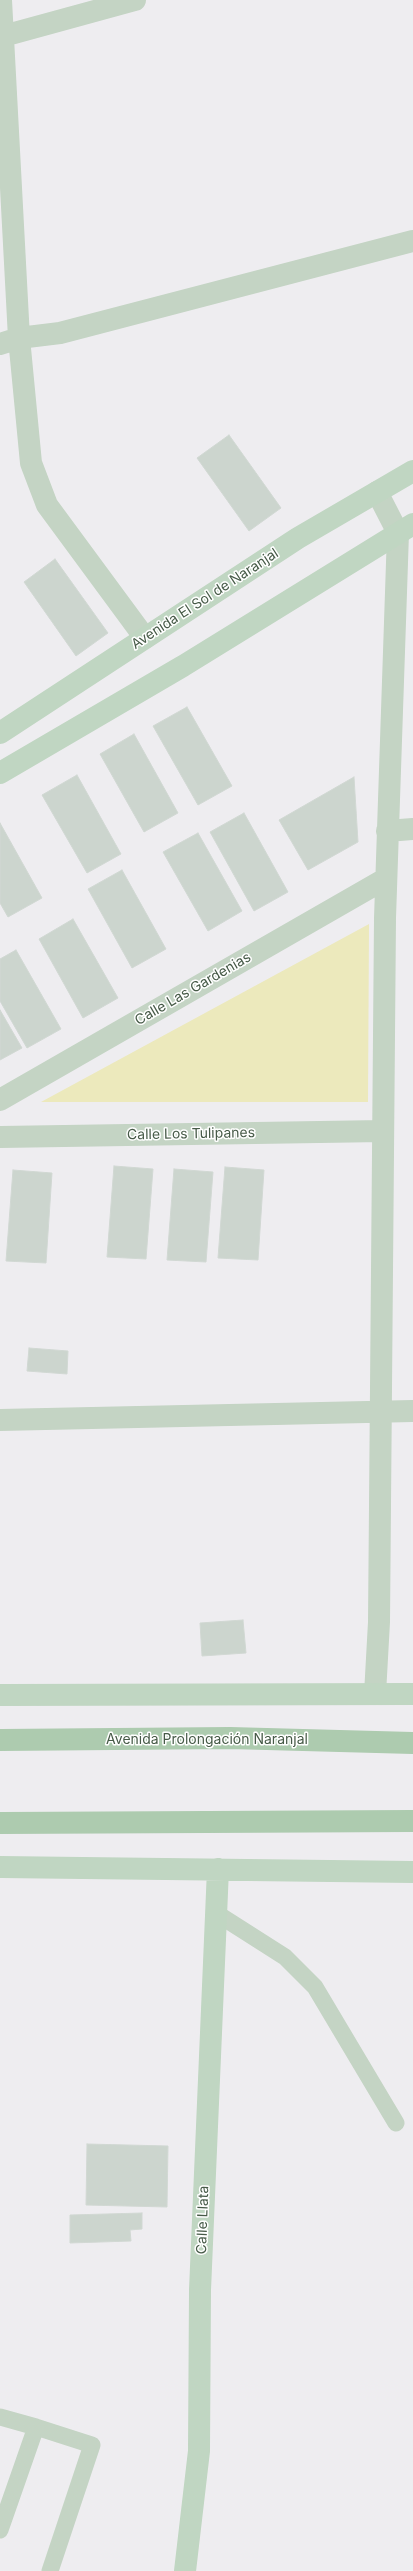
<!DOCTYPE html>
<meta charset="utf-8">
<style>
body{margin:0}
canvas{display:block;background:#eeedf0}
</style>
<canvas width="413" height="2571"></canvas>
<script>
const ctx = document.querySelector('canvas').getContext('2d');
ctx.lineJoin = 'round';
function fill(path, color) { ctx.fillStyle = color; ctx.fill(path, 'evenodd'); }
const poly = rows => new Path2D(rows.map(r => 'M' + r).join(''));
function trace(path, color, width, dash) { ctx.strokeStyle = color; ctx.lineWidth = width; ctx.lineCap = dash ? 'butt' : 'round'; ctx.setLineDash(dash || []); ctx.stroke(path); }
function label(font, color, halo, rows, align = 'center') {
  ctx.font = font + ' Inter,sans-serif'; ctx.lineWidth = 3; ctx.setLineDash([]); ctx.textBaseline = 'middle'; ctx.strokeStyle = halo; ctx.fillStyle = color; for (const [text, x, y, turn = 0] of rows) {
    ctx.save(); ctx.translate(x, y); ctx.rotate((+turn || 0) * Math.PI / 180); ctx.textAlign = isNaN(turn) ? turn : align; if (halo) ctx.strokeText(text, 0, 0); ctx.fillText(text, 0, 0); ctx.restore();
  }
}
fill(poly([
 [369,924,368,1102,41,1102]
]), '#ece9bc');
const building = poly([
 [229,435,281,508,249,531,197,458,229,435],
 [55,559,108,633,76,656,24,582,55,559],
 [187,707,232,786,198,805,153,726,187,707],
 [134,734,178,813,144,832,100,754,134,734],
 [77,775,121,854,87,873,42,795,77,775],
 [354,777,358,842,308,870,279,820,354,777],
 [244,813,288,892,254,911,210,832,244,813],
 [0,823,42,898,8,917,0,903,0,823],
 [198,833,242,911,208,931,163,852,198,833],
 [122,870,166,949,132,968,88,889,122,870],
 [73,919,118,998,83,1018,39,939,73,919],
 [16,950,61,1029,27,1048,0,1001,0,959,16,950],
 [0,1010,22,1048,0,1060,0,1010],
 [114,1166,153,1169,146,1259,107,1257,114,1166],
 [225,1167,264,1170,258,1260,218,1258,225,1167],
 [174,1169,213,1172,206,1262,167,1260,174,1169],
 [13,1170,52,1173,46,1263,6,1261,13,1170],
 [29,1348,68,1351,67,1374,27,1371,29,1348],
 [243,1620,246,1653,202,1656,200,1623,243,1620],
 [87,2144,168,2146,167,2207,86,2205,87,2144],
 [142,2213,142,2229,130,2230,131,2241,70,2243,70,2215,142,2213]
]);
fill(building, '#ccd5ce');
trace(building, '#d1d8d3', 1);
trace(poly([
 [216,1913,285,1957,315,1987,396,2123],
 [0,2417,36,2427,0,2530],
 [36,2427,92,2445,50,2571]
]), '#c4d4c4', 17);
trace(poly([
 [1,0,19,338,31,463,47,505,145,638],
 [0,37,135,0],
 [0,344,19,338,60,333,413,241],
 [387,831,413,829],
 [0,1100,385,879],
 [0,1137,383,1131],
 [0,1420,413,1411],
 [375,1694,379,1622,385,918,398,533,377,492]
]), '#c4d4c4', 22);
trace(poly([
 [0,733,298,538,413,471],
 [0,773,183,666,413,524],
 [0,1695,413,1694],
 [0,1867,413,1872],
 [185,2571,199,2451,200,2290,218,1869]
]), '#c0d6c2', 22);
trace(poly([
 [0,1740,230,1738,413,1743],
 [0,1823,413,1821]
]), '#adcbaf', 22);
label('14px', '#465a47', '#fff', [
 ["Avenida El Sol de Naranjal",205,599,-33],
 ["Calle Las Gardenias",193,989,-30],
 ["Calle Los Tulipanes",191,1134,-1],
 ["Avenida Prolongación Naranjal",207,1740],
 ["Calle Llata",203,2220,-88]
]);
</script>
